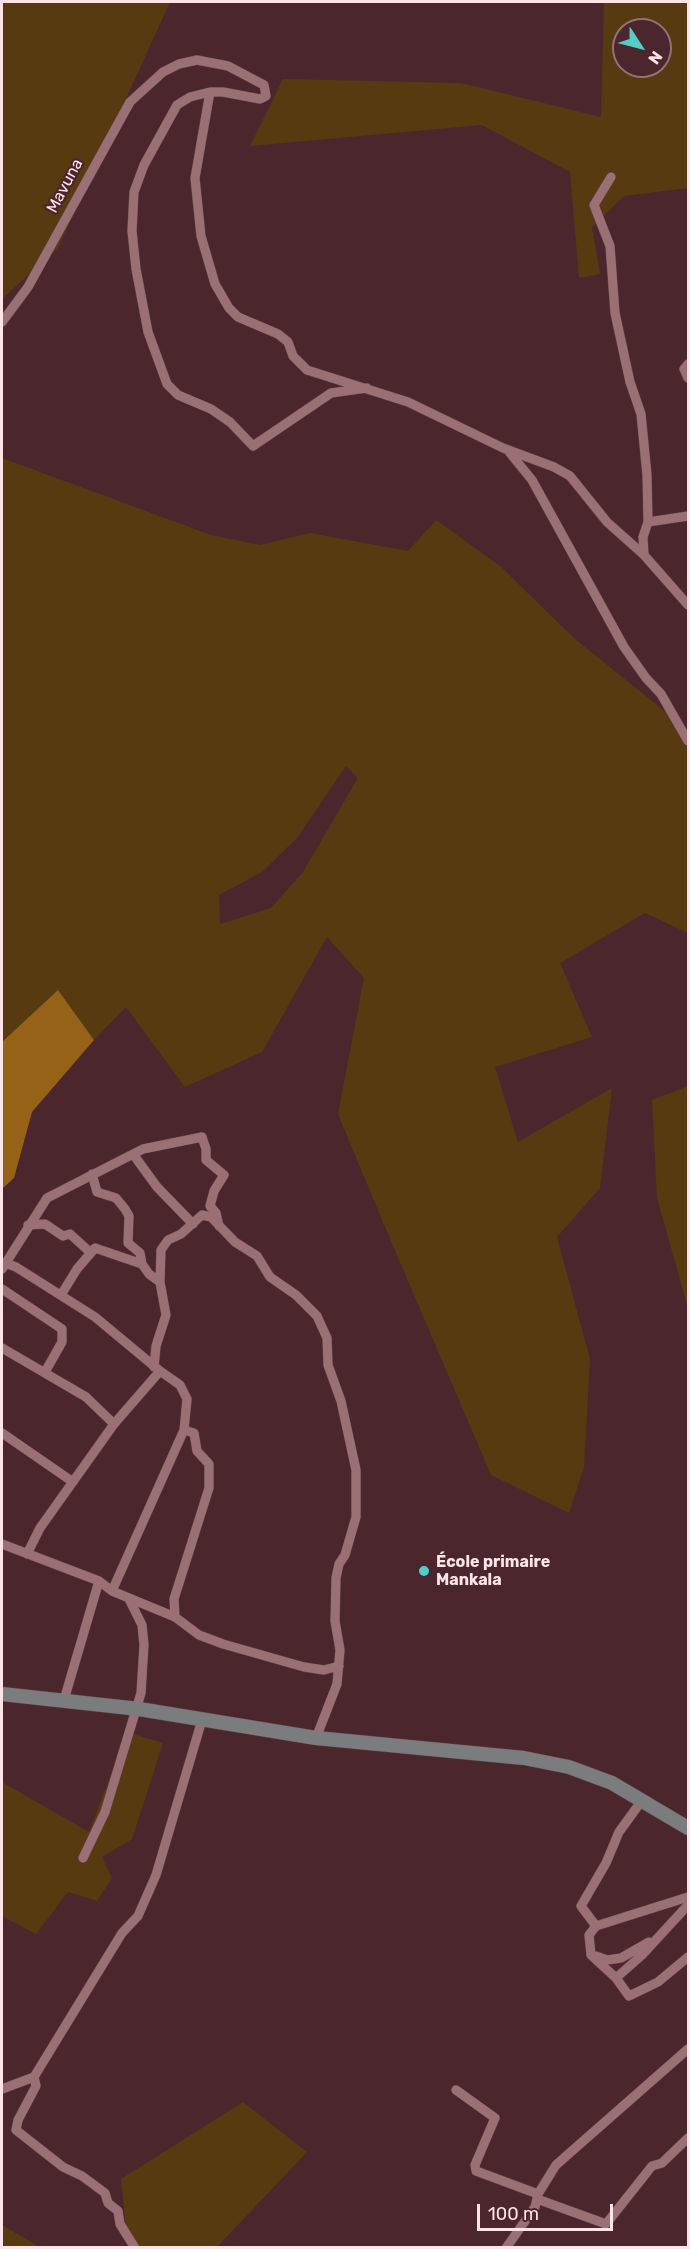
<!DOCTYPE html>
<meta charset="utf-8">
<style>
body{margin:0}
#map{position:relative;width:690px;height:2249px;overflow:hidden;background:#4b262c;font-family:Rubik,sans-serif}
canvas{display:block}
.frame{position:absolute;inset:0;border:3px solid #ffe5e8;pointer-events:none}
.north{position:absolute;left:612px;top:18px;width:60px;height:60px;box-sizing:border-box;background:#4b262c;border:2px solid #937277;border-radius:50%;rotate:126deg;font-size:16px;font-weight:700;line-height:24px;text-align:center;color:#ffe5e8}
.north::after{content:'';display:block;margin:auto;width:21px;height:27px;background:#54cdc7;clip-path:polygon(50% 0,100% 100%,50% 72%,0 100%)}
.scale{position:absolute;left:477px;top:2204px;width:136px;height:27px;box-sizing:border-box;border:3px solid #ffe5e8;border-top:0;padding-left:8px;font-size:18px;line-height:21px;white-space:nowrap;color:#ffe5e8;-webkit-text-stroke:4px #4b262c;paint-order:stroke}
</style>
<div id="map">
<canvas width="690" height="2249"></canvas>
<div class="frame"></div>
<div class="north">N</div>
<div class="scale">100 m</div>
</div>
<script>
const ctx = document.querySelector('canvas').getContext('2d');
ctx.lineJoin = 'round';
function fill(path, color) { ctx.fillStyle = color; ctx.fill(path, 'evenodd'); }
const poly = rows => new Path2D(rows.map(r => 'M' + r).join(''));
function trace(path, color, width, dash) { ctx.strokeStyle = color; ctx.lineWidth = width; ctx.lineCap = dash ? 'butt' : 'round'; ctx.setLineDash(dash || []); ctx.stroke(path); }
function label(font, color, halo, rows, align = 'center') {
  ctx.font = font + ' Rubik,sans-serif'; ctx.lineWidth = 4.5; ctx.setLineDash([]); ctx.textBaseline = 'middle'; ctx.strokeStyle = halo; ctx.fillStyle = color; for (const [text, x, y, turn = 0] of rows) {
    ctx.save(); ctx.translate(x, y); ctx.rotate((+turn || 0) * Math.PI / 180); ctx.textAlign = isNaN(turn) ? turn : align; if (halo) ctx.strokeText(text, 0, 0); ctx.fillText(text, 0, 0); ctx.restore();
  }
}
fill(poly([
 [2,2,170,2,58,248,2,299],
 [604,2,688,2,688,188,624,196,592,227,600,274,579,278,570,172,482,125,250,146,283,79,461,83,601,117],
 [624,30,660,30,660,66,624,66],
 [2,458,211,535,260,545,310,533,408,551,436,520,500,566,575,639,688,730,688,933,645,913,560,963,592,1037,495,1067,518,1142,612,1088,600,1188,557,1237,590,1359,584,1467,569,1513,491,1475,385,1227,338,1114,364,978,327,937,262,1052,185,1087,126,1007,94,1040,58,990,2,1042],
 [346,766,358,778,303,872,271,908,220,924,219,895,262,872,297,838],
 [688,1086,688,1308,657,1198,652,1100],
 [127,1732,163,1743,132,1839,102,1857,112,1878,97,1901,68,1892,36,1934,2,1916,2,1782,89,1832],
 [243,2102,307,2152,217,2247,128,2247,121,2179],
 [2,2225,38,2246,50,2247,2,2247]
]), '#583a11');
fill(poly([
 [58,990,94,1040,32,1112,14,1178,2,1189,2,1042]
]), '#956218');
const street = poly([
 [210,92,195,178,201,236,215,284,229,308,238,317,278,334,288,342,293,356,307,370,408,402,503,448,554,467,570,476,607,522,644,555,688,605],
 [611,177,594,205,610,246,615,313,630,382,641,414,647,475,648,522,643,537,644,555],
 [2,322,28,287,130,102,163,72,179,64,197,60,228,66,264,85,266,96,260,99,223,92,210,92,190,97,177,105,144,165,134,192,132,231,136,269,148,332,167,384,178,395,211,409,230,422,253,446,331,393,367,388],
 [688,364,684,369,688,378],
 [510,453,532,480,624,647,646,678,661,694,688,741],
 [648,522,688,516],
 [133,1154,157,1187,193,1224],
 [92,1174,97,1192,116,1198,125,1209,129,1216,128,1243,140,1253,142,1264,149,1274,160,1282],
 [28,1225,45,1224,63,1236,70,1234,91,1253],
 [5,1263,16,1267,95,1317,160,1371,114,1424,40,1528,27,1554],
 [2,1269,47,1198,143,1149,202,1137,206,1149,206,1160,224,1175,214,1191,210,1206,216,1213,219,1226],
 [2,1289,62,1329,62,1342,45,1372],
 [61,1295,77,1269,95,1248,142,1264],
 [2,1348,86,1397,114,1424],
 [154,1367,156,1346,166,1315,160,1282,161,1250,168,1240,181,1234,202,1215,211,1217,235,1242,257,1256,270,1277,296,1295,317,1316,327,1338,328,1365,341,1401,356,1470,356,1517,345,1555,339,1564,336,1578,335,1621,340,1650,337,1684,316,1738],
 [2,1433,73,1482],
 [2,1544,99,1581,112,1591,175,1617,199,1635,223,1644,304,1667,324,1670,339,1666],
 [112,1591,184,1430,187,1399,180,1385,160,1371],
 [175,1617,174,1599,209,1488,209,1464,197,1451,194,1433,184,1430],
 [64,1700,99,1581],
 [643,1799,619,1832,606,1863,581,1906,596,1926,688,1897],
 [83,1858,105,1812,141,1693,144,1645,142,1625,129,1599],
 [596,1926,589,1935,591,1955,616,1978,629,1996,658,1982,688,1957],
 [596,1956,607,1960,621,1958,649,1942],
 [616,1978,642,1955,688,1905],
 [34,2077,36,2086,18,2120,16,2130,63,2167,82,2176,105,2193,108,2203,118,2211,120,2224,135,2248],
 [2,2089,34,2077,122,1933,138,1916,156,1875,202,1720],
 [456,2090,495,2118,475,2165,476,2171,538,2194],
 [537,2199,606,2224,652,2166,662,2163,688,2138],
 [506,2248,535,2207,538,2194,556,2165,688,2049]
]);
const secondary = poly([
 [2,1694,139,1709,316,1738,524,1758,569,1767,612,1783,688,1828]
]);
trace(street, '#624248', 10);
trace(secondary, '#624248', 15);
trace(street, '#9b7075', 9);
trace(secondary, '#7a7c7e', 14);
for (const [x, y, r, color] of [
 [424,1571,6,"#54cdc7"]
]) { const dot = new Path2D(); dot.arc(x, y, r, 0, 2 * Math.PI); ctx.fillStyle = color; ctx.fill(dot); trace(dot, '#4b262c', 2); }
label('16px', '#ffe5e8', '#4b262c', [
 ["Mavuna",65,186,-62]
]);
label('bold 16px', '#ffe5e8', '#4b262c', [
 ["École primaire",436,1562],
 ["Mankala",436,1580]
], 'left');
</script>
